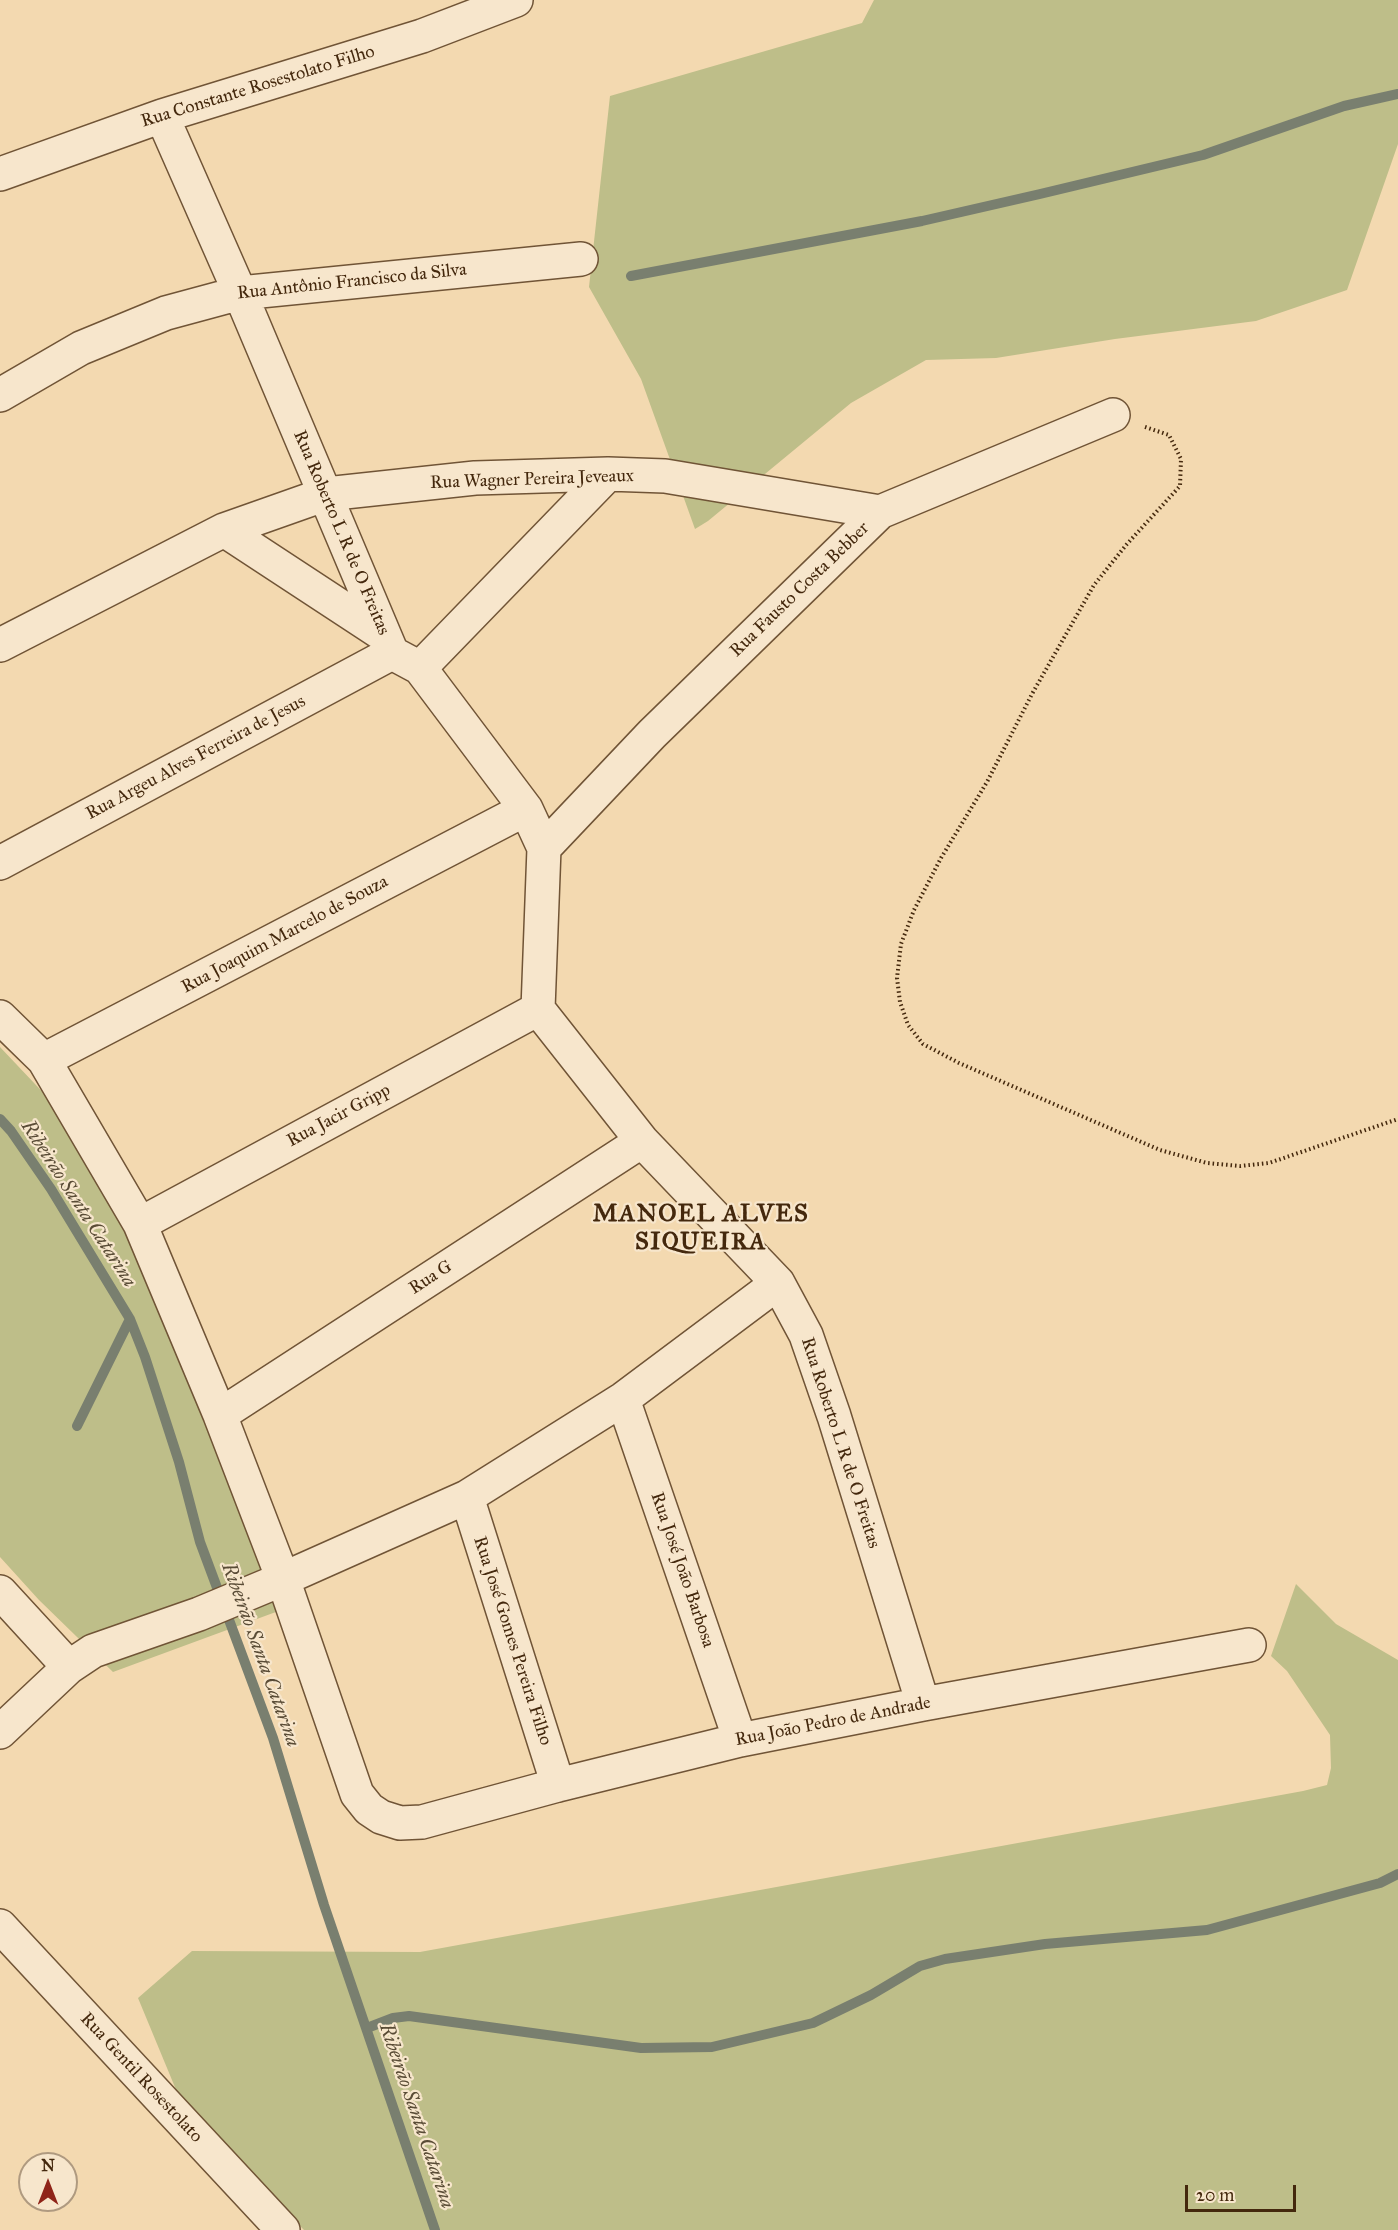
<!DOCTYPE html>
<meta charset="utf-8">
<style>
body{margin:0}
#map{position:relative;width:1398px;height:2230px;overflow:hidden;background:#f3d9b0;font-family:"IM FELL Great Primer",serif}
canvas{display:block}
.north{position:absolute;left:18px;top:2152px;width:60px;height:60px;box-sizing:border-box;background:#f7e6cc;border:2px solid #af9a80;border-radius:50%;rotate:0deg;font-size:16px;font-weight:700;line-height:24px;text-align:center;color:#44280d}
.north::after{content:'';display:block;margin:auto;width:21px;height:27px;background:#8f2418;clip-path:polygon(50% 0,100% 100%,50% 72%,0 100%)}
.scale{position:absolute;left:1185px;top:2185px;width:111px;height:27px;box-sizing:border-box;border:3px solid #44280d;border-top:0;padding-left:8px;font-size:18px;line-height:21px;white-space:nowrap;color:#44280d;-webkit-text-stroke:4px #f7e6cc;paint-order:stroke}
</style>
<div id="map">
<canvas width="1398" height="2230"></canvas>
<div class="north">N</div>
<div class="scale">20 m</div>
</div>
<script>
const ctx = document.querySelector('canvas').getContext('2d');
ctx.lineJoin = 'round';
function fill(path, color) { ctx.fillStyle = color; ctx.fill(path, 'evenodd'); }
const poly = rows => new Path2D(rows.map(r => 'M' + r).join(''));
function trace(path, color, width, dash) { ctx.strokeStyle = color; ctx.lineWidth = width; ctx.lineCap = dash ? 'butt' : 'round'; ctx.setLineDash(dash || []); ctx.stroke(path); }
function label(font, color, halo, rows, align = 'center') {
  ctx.font = font + ' "IM FELL Great Primer",serif'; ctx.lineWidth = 4.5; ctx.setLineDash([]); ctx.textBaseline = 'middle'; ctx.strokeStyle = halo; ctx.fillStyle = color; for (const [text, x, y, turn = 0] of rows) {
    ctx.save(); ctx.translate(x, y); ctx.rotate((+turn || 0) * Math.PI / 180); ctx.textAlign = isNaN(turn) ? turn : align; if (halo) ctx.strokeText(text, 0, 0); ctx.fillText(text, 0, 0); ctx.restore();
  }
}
fill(poly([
 [874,0,1398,0,1398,144,1347,290,1256,321,1115,339,996,358,926,360,851,403,708,521,695,529,641,379,589,287,610,96,862,23],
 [0,1047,52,1102,114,1192,284,1609,113,1672,39,1600,0,1557],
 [1296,1584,1336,1624,1398,1660,1398,2230,304,2230,184,2109,138,1998,192,1951,420,1952,1303,1791,1327,1785,1331,1768,1330,1735,1287,1671,1271,1656]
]), '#bebe89');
trace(poly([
 [631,276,922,221,1040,194,1203,155,1344,106,1398,94],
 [0,1119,11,1131,51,1189,130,1319,145,1357,179,1462,200,1542,273,1738,324,1905,435,2230],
 [77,1426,130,1319],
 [367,2028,393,2018,409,2016,641,2048,712,2047,813,2023,871,1995,920,1966,945,1959,1045,1944,1207,1930,1380,1883,1398,1874]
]), '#797f6f', 10);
const minor = poly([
 [162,116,240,293,392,653,420,668,526,809,544,848,538,1009,642,1141,778,1283,806,1335,834,1416,923,1704],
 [0,174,162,116,422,36,516,0],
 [0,395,81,348,166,313,240,293,581,259],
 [224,530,384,635],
 [0,645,224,530,326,494,475,478,608,474,665,476,880,512],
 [420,668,608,474],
 [544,848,652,734,880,512,1113,415],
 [0,863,392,653],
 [0,1017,44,1060,140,1224,220,1415,283,1579,357,1794,369,1809,381,1817,400,1823,422,1822,558,1785,740,1740,923,1704,1249,1645],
 [44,1060,526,809],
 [140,1224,538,1009],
 [623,1399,740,1740],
 [220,1415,642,1141],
 [467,1497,558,1785],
 [0,1592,69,1667],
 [0,1732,69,1667,93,1651,199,1614,283,1579,467,1497,623,1399,778,1283],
 [0,1926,283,2230]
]);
trace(minor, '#705436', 36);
trace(poly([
 [1145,427,1169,435,1181,459,1180,486,1127,544,1094,585,1032,694,987,782,941,858,914,910,901,944,897,978,900,1002,908,1025,923,1044,959,1063,1160,1150,1207,1163,1240,1166,1269,1163,1398,1119]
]), '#44280d', 4, [1.5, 3]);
trace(minor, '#f7e6cc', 33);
label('18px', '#44280d', '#f7e6cc', [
 ["Rua Constante Rosestolato Filho",258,87,-17],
 ["Rua Antônio Francisco da Silva",352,282,-6],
 ["Rua Wagner Pereira Jeveaux",532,480,-2],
 ["Rua Roberto L R de O Freitas",341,533,67],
 ["Rua Fausto Costa Bebber",800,590,-44],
 ["Rua Argeu Alves Ferreira de Jesus",196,758,-28],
 ["Rua Joaquim Marcelo de Souza",285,935,-28],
 ["Rua Jacir Gripp",339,1116,-28],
 ["Rua G",431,1278,-33],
 ["Rua Roberto L R de O Freitas",840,1443,72],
 ["Rua José João Barbosa",682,1570,71],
 ["Rua José Gomes Pereira Filho",512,1641,72],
 ["Rua João Pedro de Andrade",833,1722,-11],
 ["Rua Gentil Rosestolato",141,2078,47]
]);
label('italic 20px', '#5a4c36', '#f7e6cc', [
 ["Ribeirão Santa Catarina",78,1204,57],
 ["Ribeirão Santa Catarina",260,1655,70],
 ["Ribeirão Santa Catarina",416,2116,71]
]);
ctx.letterSpacing = '1.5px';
label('bold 24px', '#44280d', '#f7e6cc', [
 ["MANOEL ALVES",701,1215],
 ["SIQUEIRA",701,1243]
]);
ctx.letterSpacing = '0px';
</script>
